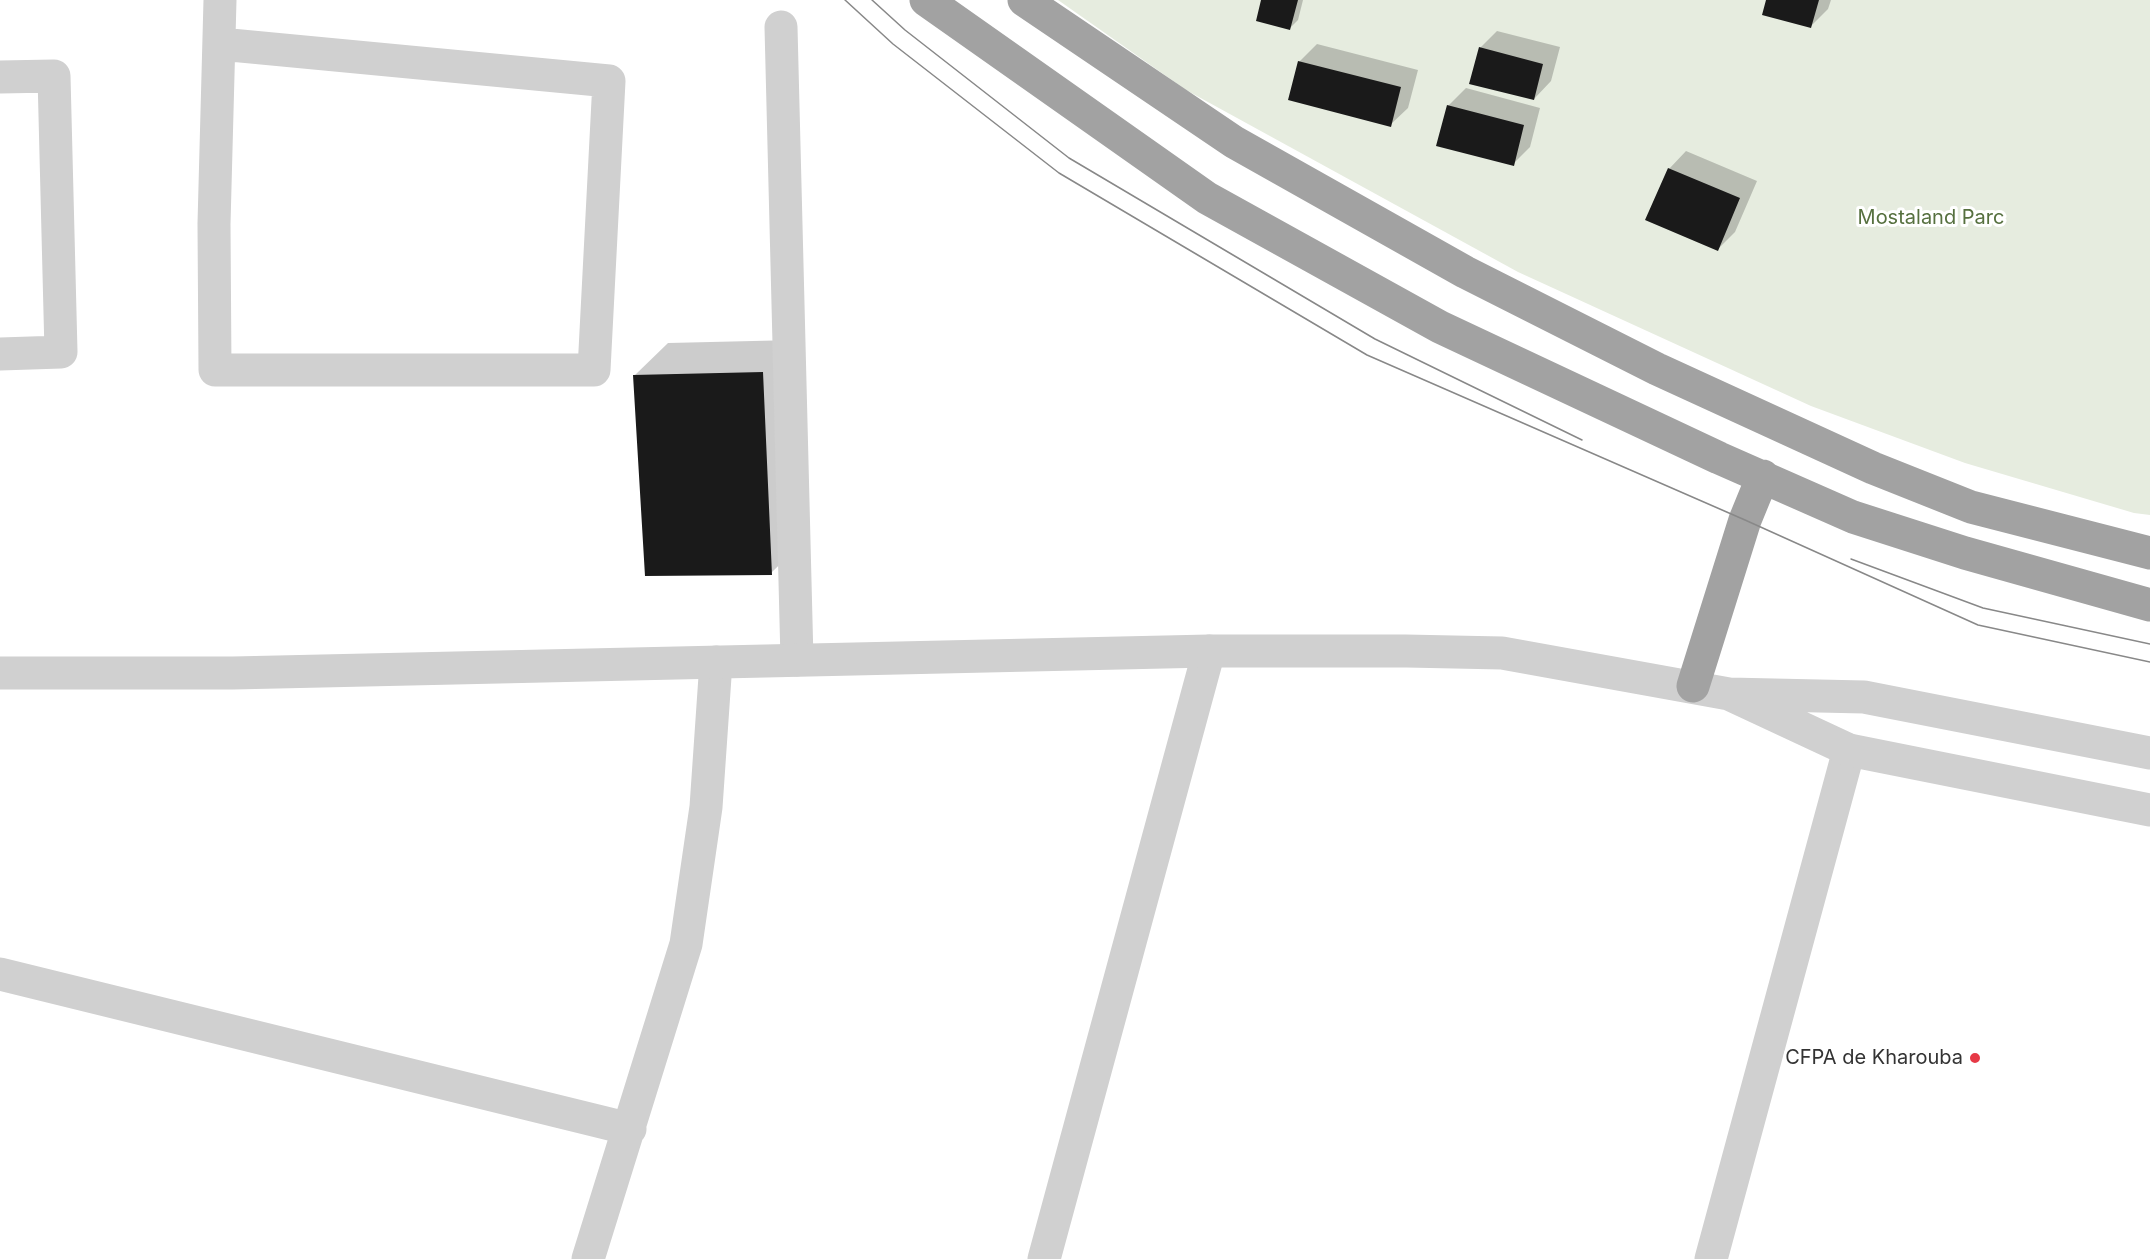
<!DOCTYPE html>
<style>
body{margin:0}
canvas{display:block;background:#fff}
</style>
<canvas width="2150" height="1259"></canvas>
<script>
const ctx = document.querySelector('canvas').getContext('2d');
ctx.lineJoin = 'round';
function fill(path, color) { ctx.fillStyle = color; ctx.fill(path, 'evenodd'); }
const poly = rows => new Path2D(rows.map(r => 'M' + r).join(''));
function trace(path, color, width, dash) { ctx.strokeStyle = color; ctx.lineWidth = width; ctx.lineCap = dash ? 'butt' : 'round'; ctx.setLineDash(dash || []); ctx.stroke(path); }
function label(font, color, halo, rows, align = 'center') {
  ctx.font = font + ' Inter,sans-serif'; ctx.lineWidth = 6; ctx.setLineDash([]); ctx.textBaseline = 'middle'; ctx.strokeStyle = halo; ctx.fillStyle = color; for (const [text, x, y, turn = 0] of rows) {
    ctx.save(); ctx.translate(x, y); ctx.rotate((+turn || 0) * Math.PI / 180); ctx.textAlign = isNaN(turn) ? turn : align; if (halo) ctx.strokeText(text, 0, 0); ctx.fillText(text, 0, 0); ctx.restore();
  }
}
fill(poly([
 [1058,0,2150,0,2150,515,2134,513,1965,463,1811,406,1518,272,1186,90]
]), '#e6ecdf');
fill(poly([
 [1262,0,1303,0,1298,20,1290,28],
 [1767,0,1831,0,1828,9,1811,26],
 [1497,31,1560,47,1551,81,1534,99,1480,48],
 [1317,44,1418,70,1408,108,1390,125,1299,62],
 [1466,88,1540,108,1530,147,1513,164,1448,106],
 [1686,151,1757,181,1735,232,1718,249,1669,169],
 [795,340,804,541,771,573,635,375,668,343]
]), '#0003');
fill(poly([
 [1261,0,1298,0,1290,30,1256,21],
 [1766,0,1819,0,1811,28,1762,15],
 [1479,47,1543,64,1534,100,1469,84],
 [1298,61,1401,87,1391,127,1288,100],
 [1447,105,1524,125,1514,166,1436,146],
 [1668,168,1740,198,1718,251,1645,220],
 [763,372,772,575,645,576,633,375]
]), '#1a1a1a');
trace(poly([
 [781,27,797,660],
 [220,44,609,81,594,370,215,370,214,224,220,0],
 [0,77,54,76,61,352,0,354],
 [0,974,630,1129],
 [588,1259,686,944,706,807,716,662],
 [1044,1259,1209,651],
 [1711,1259,1849,750]
]), '#d0d0d0', 33);
trace(poly([
 [0,673,233,673,1209,651,1406,651,1502,653,1729,694],
 [2150,753,1864,697,1729,694,1849,750,2150,810]
]), '#d0d0d0', 33);
trace(poly([
 [926,0,1207,198,1440,327,1719,458,1853,517,1965,553,2150,605],
 [1024,0,1234,142,1465,272,1657,369,1873,468,1971,507,2150,553],
 [1693,686,1745,520,1763,476]
]), '#a2a2a2', 33);
trace(poly([
 [845,0,893,44,1059,173,1367,355,1745,520,1978,625,2150,662],
 [872,0,905,30,1069,158,1375,339,1582,440],
 [1851,559,1983,608,2150,644]
]), '#888', 1.5);
for (const [x, y, r, color] of [
 [1975,1058,6,"#e63946"]
]) { const dot = new Path2D(); dot.arc(x, y, r, 0, 2 * Math.PI); ctx.fillStyle = color; ctx.fill(dot); trace(dot, '#fff', 2); }
label('20px', '#56703f', '#fff', [
 ["Mostaland Parc",1931,218]
]);
label('20px', '#333', '#fff', [
 ["CFPA de Kharouba",1963,1058]
], 'right');
</script>
